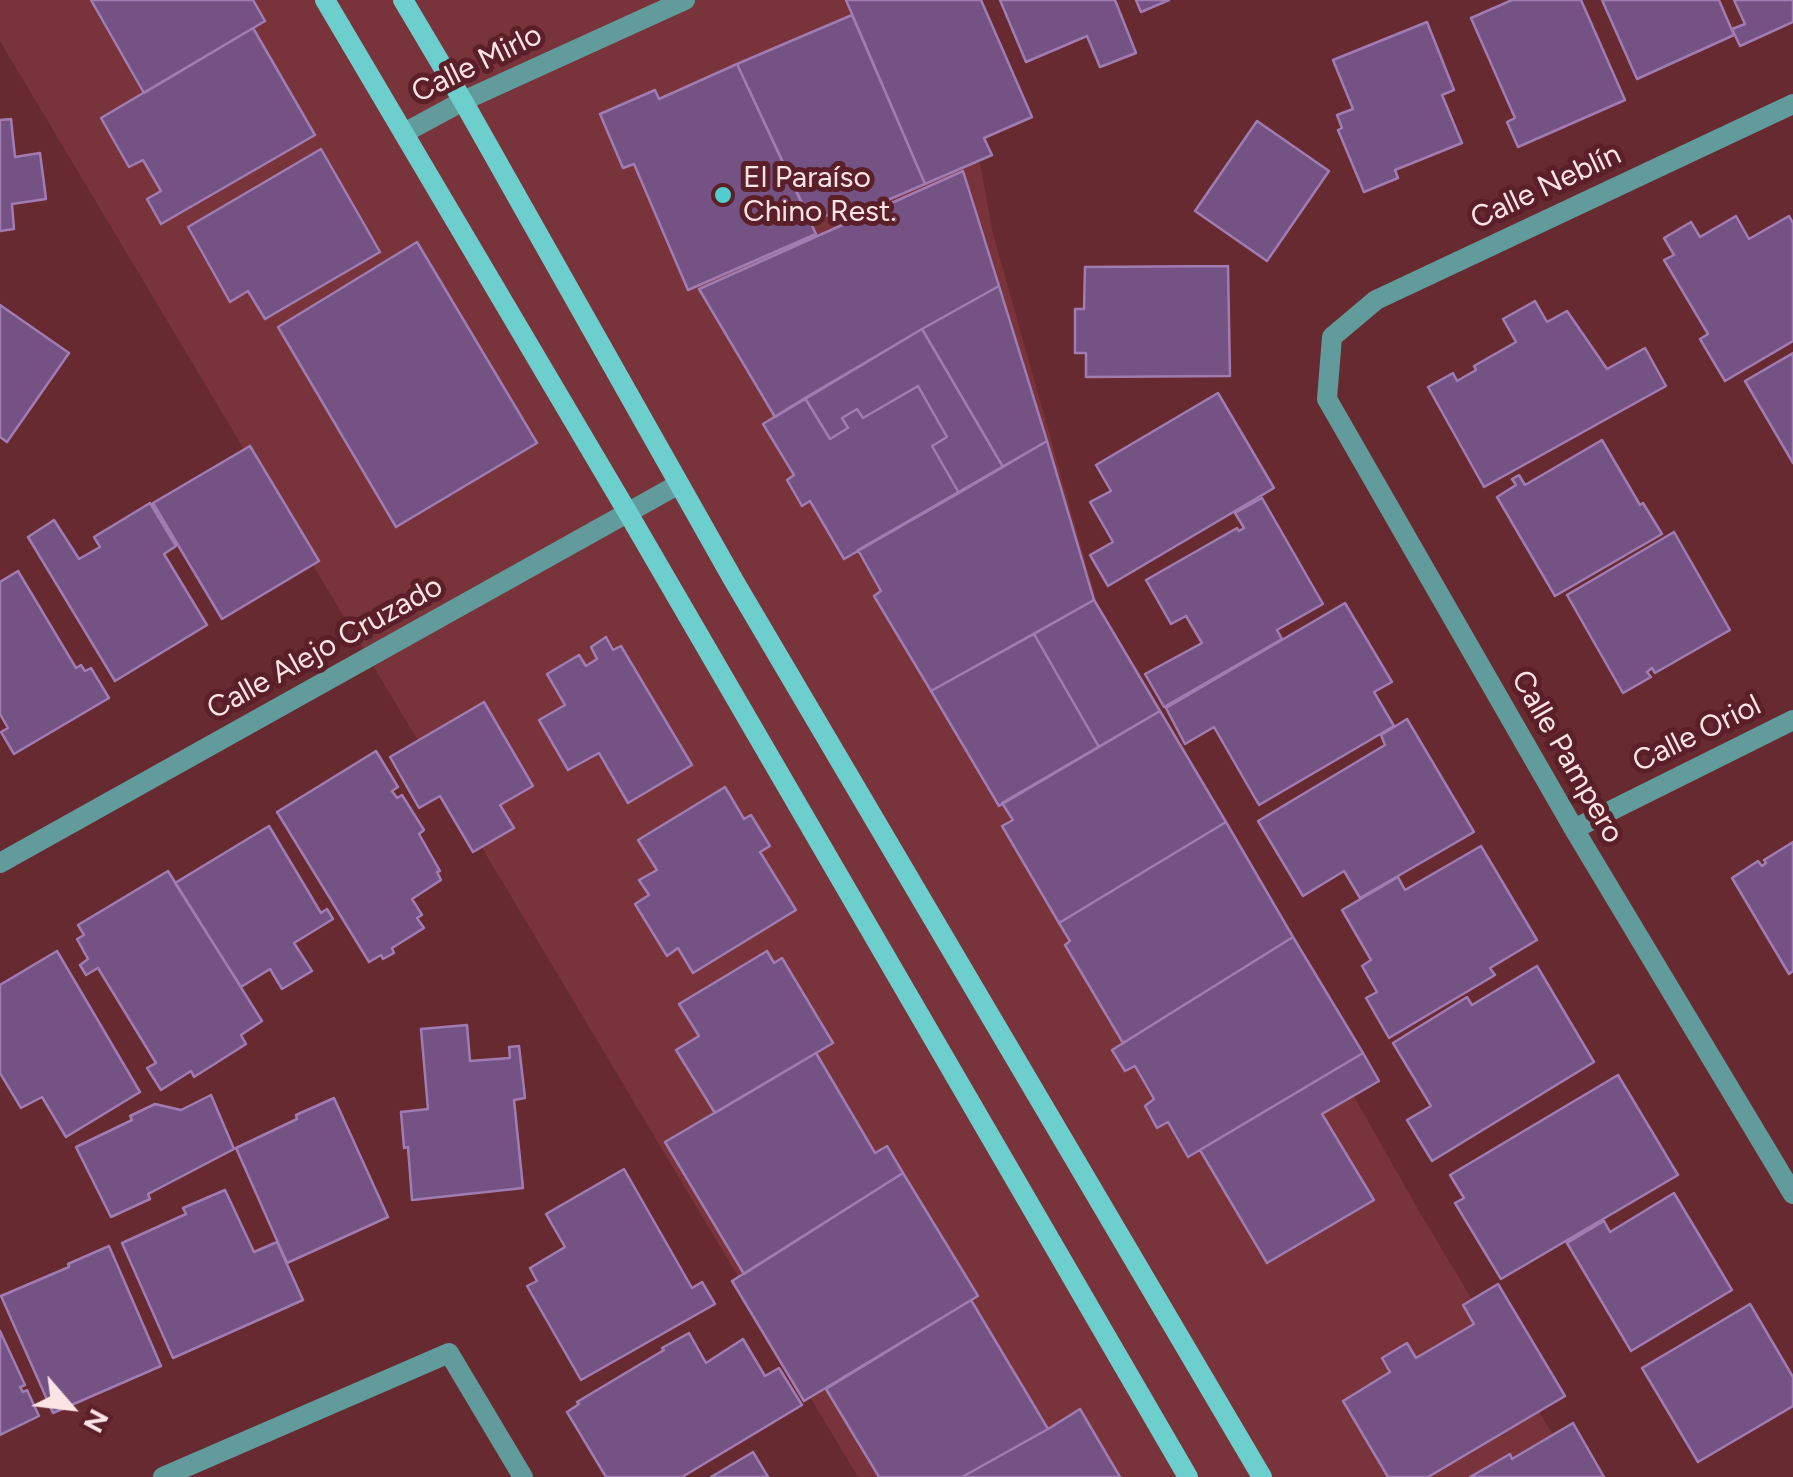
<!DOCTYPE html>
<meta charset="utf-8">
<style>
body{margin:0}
#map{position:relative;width:1793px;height:1477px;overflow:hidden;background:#682a31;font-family:Figtree,sans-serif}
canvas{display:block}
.north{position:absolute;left:20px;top:1357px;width:100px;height:100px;-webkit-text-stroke:8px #5b1f27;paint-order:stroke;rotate:118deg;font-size:28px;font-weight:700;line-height:40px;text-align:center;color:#fce4e5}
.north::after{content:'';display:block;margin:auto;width:35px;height:45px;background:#fce4e5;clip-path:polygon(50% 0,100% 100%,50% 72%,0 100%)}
</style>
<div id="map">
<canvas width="1793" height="1477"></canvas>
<div class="north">N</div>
</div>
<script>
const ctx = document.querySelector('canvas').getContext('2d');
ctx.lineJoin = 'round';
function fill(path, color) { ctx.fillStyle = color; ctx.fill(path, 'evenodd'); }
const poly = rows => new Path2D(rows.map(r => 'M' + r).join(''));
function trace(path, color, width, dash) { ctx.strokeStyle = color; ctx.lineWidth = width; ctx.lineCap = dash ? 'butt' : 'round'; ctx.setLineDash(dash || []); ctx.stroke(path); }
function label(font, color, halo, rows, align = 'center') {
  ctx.font = font + ' Figtree,sans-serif'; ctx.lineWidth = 10; ctx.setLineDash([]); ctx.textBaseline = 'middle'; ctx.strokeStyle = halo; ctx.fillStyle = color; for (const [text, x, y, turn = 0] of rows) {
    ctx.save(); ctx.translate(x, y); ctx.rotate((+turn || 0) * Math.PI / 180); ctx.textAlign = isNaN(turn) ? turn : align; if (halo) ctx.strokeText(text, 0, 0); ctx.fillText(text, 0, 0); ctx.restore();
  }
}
fill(poly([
 [0,0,950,0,993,234,1120,685,1419,1211,1578,1477,858,1477,0,41]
]), '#79343b');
const building = poly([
 [91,0,253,0,265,21,144,93,91,0],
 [846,0,981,0,1032,117,984,138,992,155,925,184,846,0],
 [1000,0,1115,0,1136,53,1100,67,1087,36,1026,62,1000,0],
 [1136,0,1169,0,1141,12,1136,0],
 [1512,0,1581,0,1625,100,1518,147,1507,122,1515,118,1471,18,1512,0],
 [1602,0,1719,0,1734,35,1637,79,1602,0],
 [1734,0,1793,0,1793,22,1740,46,1732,29,1745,24,1734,0],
 [852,15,925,184,839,221,835,212,811,222,737,64,852,15],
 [1427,22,1454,90,1442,95,1462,143,1395,170,1398,178,1364,192,1338,130,1342,128,1337,115,1353,109,1333,60,1427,22],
 [253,28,315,135,161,224,147,199,161,191,143,160,129,167,101,118,253,28],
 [737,64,816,234,688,290,634,164,623,168,600,114,655,90,659,99,737,64],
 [11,119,15,157,40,153,46,199,12,204,14,229,0,231,0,120,11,119],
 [1257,121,1329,171,1267,261,1195,211,1257,121],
 [321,149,380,252,265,319,248,291,230,302,188,227,321,149],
 [963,171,999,286,922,329,775,417,699,289,963,171],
 [1736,216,1749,239,1789,216,1793,223,1793,341,1725,381,1700,339,1708,334,1664,260,1674,255,1664,238,1691,222,1700,237,1736,216],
 [417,242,537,443,396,527,278,327,417,242],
 [1228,266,1230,376,1086,377,1086,353,1075,353,1075,309,1084,309,1085,267,1228,266],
 [999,286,1047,441,1003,467,922,329,999,286],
 [1535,301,1547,322,1567,311,1607,369,1645,348,1666,386,1484,487,1428,387,1453,373,1457,381,1476,370,1474,366,1516,342,1503,319,1535,301],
 [0,305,69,353,7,442,0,437,0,305],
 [922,329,1003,467,959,493,932,446,947,437,918,386,863,418,857,409,842,418,848,428,830,439,805,398,922,329],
 [1793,353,1793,463,1745,381,1793,353],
 [918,386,947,437,932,446,959,493,844,559,810,501,802,506,787,480,794,475,763,424,805,398,830,439,848,428,842,418,857,409,863,418,918,386],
 [1218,393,1274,488,1108,586,1090,555,1113,542,1090,502,1111,491,1096,465,1218,393],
 [1602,440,1640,505,1643,503,1662,534,1555,596,1497,497,1516,485,1512,479,1519,475,1525,485,1602,440],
 [1047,441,1094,600,931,691,874,596,881,591,858,550,1047,441],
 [250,446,319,561,222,619,153,503,250,446],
 [1262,498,1323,604,1277,630,1282,639,1164,707,1145,674,1202,643,1186,616,1171,624,1146,580,1237,528,1239,531,1244,528,1235,513,1262,498],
 [150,503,176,546,164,554,207,625,115,681,28,537,54,520,79,559,100,547,94,537,150,503],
 [1674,532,1730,630,1655,673,1652,668,1647,672,1651,677,1623,693,1567,595,1674,532],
 [18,571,76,668,81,665,85,671,91,668,109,698,14,754,1,732,8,728,0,714,0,582,18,571],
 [1094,600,1160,711,1099,747,1034,634,1094,600],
 [1345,603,1392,682,1374,692,1394,726,1259,805,1214,727,1185,744,1166,708,1345,603],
 [1034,634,1099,747,999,806,931,691,1034,634],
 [606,637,613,650,621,646,692,765,628,803,599,753,568,770,539,720,565,705,547,674,579,655,586,666,597,659,591,647,606,637],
 [484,702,533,786,500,805,514,828,473,852,440,796,419,808,390,757,484,702],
 [1160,711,1226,822,1059,923,1002,826,1013,820,1002,803,1160,711],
 [1407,719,1474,832,1360,898,1344,871,1303,896,1258,821,1385,745,1381,735,1407,719],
 [376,751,398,787,392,791,397,798,402,795,424,830,419,834,440,871,437,872,441,880,412,899,422,915,417,918,424,928,392,948,394,953,383,959,381,955,369,962,277,812,376,751],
 [725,787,744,819,751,815,770,846,760,852,796,910,693,973,678,948,667,956,635,904,649,895,639,880,657,870,638,840,725,787],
 [1226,822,1293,937,1123,1043,1065,945,1070,941,1059,923,1226,822],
 [269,826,321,913,327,909,333,919,294,943,312,971,282,989,270,969,241,987,175,883,269,826],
 [1793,842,1793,971,1789,974,1732,878,1758,861,1762,866,1766,863,1764,860,1793,842],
 [1481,846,1537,940,1490,968,1495,975,1389,1038,1366,998,1377,992,1362,966,1371,960,1342,910,1398,877,1405,890,1481,846],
 [168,871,262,1021,241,1035,246,1044,194,1077,191,1071,161,1090,147,1068,156,1063,98,968,86,975,80,965,88,959,77,939,84,935,78,925,168,871],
 [1293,937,1363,1053,1188,1157,1168,1122,1157,1128,1145,1106,1154,1099,1135,1066,1125,1071,1112,1050,1293,937],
 [57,951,140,1092,66,1137,42,1097,21,1108,0,1073,0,985,57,951],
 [767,951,774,963,782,958,833,1043,715,1113,676,1050,699,1036,679,1004,767,951],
 [1537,966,1594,1062,1432,1161,1407,1120,1431,1106,1393,1043,1467,997,1472,1005,1537,966],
 [467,1025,470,1061,510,1058,509,1047,519,1046,525,1098,514,1100,523,1188,412,1200,408,1147,404,1148,401,1112,428,1109,421,1029,467,1025],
 [816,1053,875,1153,887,1146,903,1173,744,1274,665,1142,816,1053],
 [1363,1053,1379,1081,1322,1114,1374,1200,1267,1263,1200,1150,1363,1053],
 [1618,1075,1678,1175,1501,1279,1455,1203,1464,1198,1450,1175,1618,1075],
 [211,1095,234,1149,148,1194,150,1199,111,1217,76,1147,132,1120,130,1116,155,1104,181,1110,211,1095],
 [334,1098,388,1217,287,1263,236,1148,297,1119,296,1115,334,1098],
 [624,1169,692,1288,702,1282,715,1304,581,1380,527,1286,537,1281,530,1268,565,1247,546,1214,624,1169],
 [903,1173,978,1296,804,1401,732,1281,903,1173],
 [225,1190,254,1252,277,1242,303,1300,173,1358,122,1243,186,1214,183,1208,225,1190],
 [1674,1193,1732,1290,1631,1351,1567,1243,1604,1221,1610,1232,1674,1193],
 [109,1246,161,1366,53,1413,1,1296,69,1267,68,1264,109,1246],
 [1498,1284,1565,1396,1428,1477,1388,1477,1343,1401,1390,1372,1382,1358,1407,1343,1416,1358,1474,1324,1463,1305,1498,1284],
 [971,1300,1048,1429,962,1477,879,1477,826,1389,971,1300],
 [1750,1304,1793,1377,1793,1406,1698,1462,1642,1368,1750,1304],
 [0,1331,25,1385,20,1387,23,1392,27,1390,39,1416,0,1435,0,1331],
 [689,1333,706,1363,743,1339,765,1376,779,1368,802,1405,682,1477,606,1477,567,1412,579,1404,577,1402,664,1350,662,1348,689,1333],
 [1080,1409,1120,1477,962,1477,1048,1429,1080,1409],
 [1573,1423,1604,1477,1470,1477,1510,1454,1512,1459,1573,1423],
 [753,1452,768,1477,711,1477,753,1452]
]);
fill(building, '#755284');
trace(building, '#a17cb2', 2.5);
trace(poly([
 [1793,104,1376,300,1332,337,1327,399,1574,829,1793,1194],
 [404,133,463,101,685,0],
 [1574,829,1793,720],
 [0,863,679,484],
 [163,1477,449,1353,523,1477]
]), '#619b9b', 20);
trace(poly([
 [325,0,628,513,1188,1477],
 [403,0,463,101,734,581,1262,1477]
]), '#6dcece', 20);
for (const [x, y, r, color] of [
 [723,195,10,"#52cdcd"]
]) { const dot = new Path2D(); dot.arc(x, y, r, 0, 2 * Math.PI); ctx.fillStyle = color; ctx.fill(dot); trace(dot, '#5b1f27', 4); }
label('30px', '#fce4e5', '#5b1f27', [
 ["Calle Mirlo",477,64,-26],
 ["Calle Neblín",1546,187,-25],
 ["Calle Alejo Cruzado",325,648,-29],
 ["Calle Oriol",1697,734,-26],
 ["Calle Pampero",1567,757,60]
]);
label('30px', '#fce4e5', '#5b1f27', [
 ["El Paraíso",743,178],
 ["Chino Rest.",743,212]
], 'left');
</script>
